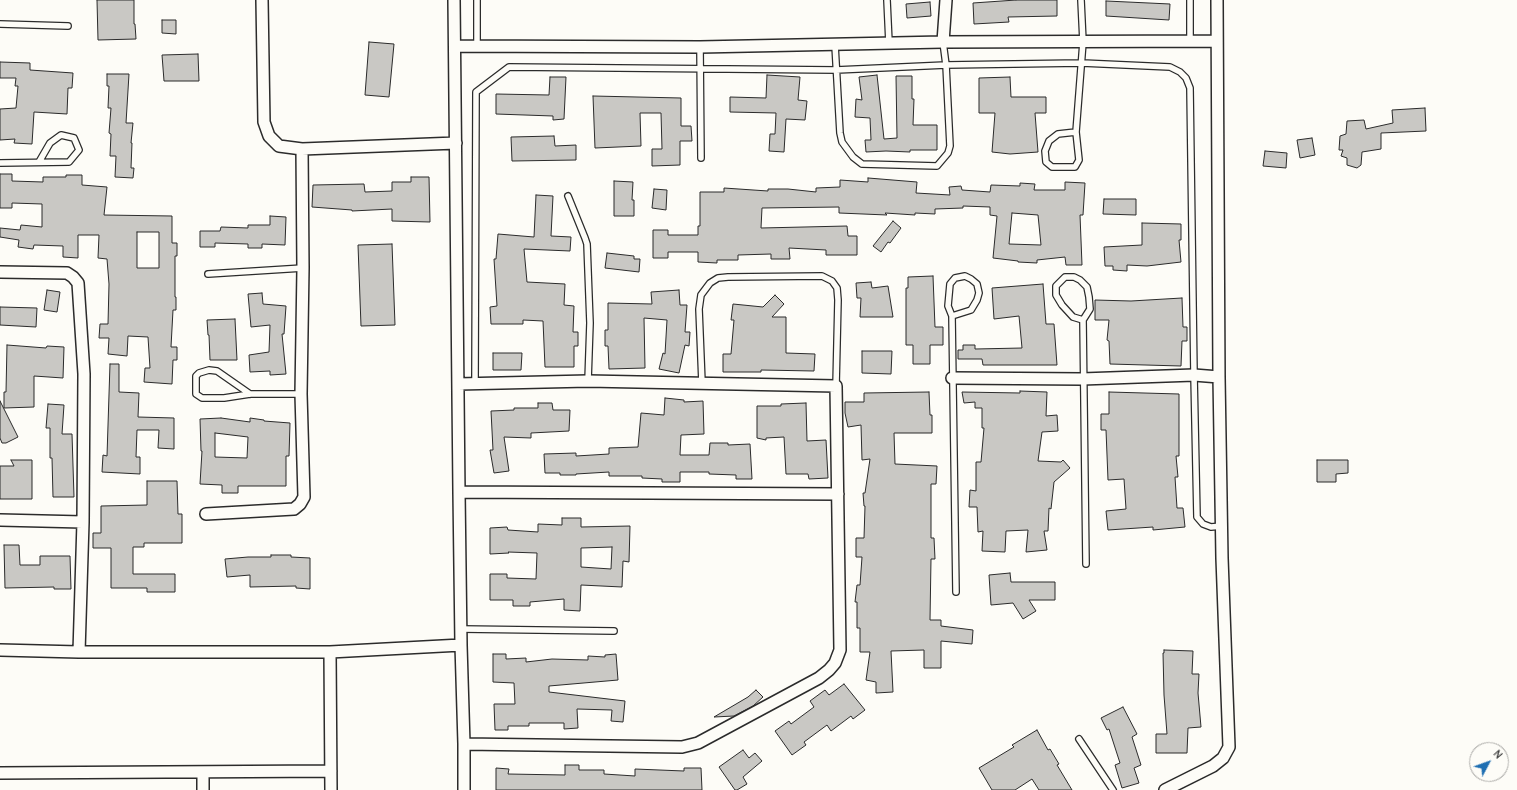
<!DOCTYPE html>
<style>
body{margin:0}
#map{position:relative;width:1517px;height:790px;overflow:hidden;background:#fdfcf7;font-family:"Comic Neue",sans-serif}
canvas{display:block}
.north{position:absolute;left:1469px;top:742px;width:40px;height:40px;box-sizing:border-box;background:#fdfcf7;border:1px solid #a9a8a5;border-radius:50%;rotate:49deg;font-size:11px;font-weight:700;line-height:16px;text-align:center;color:#2b2b2b}
.north::after{content:'';display:block;margin:auto;width:14px;height:18px;background:#1f6fb2;clip-path:polygon(50% 0,100% 100%,50% 72%,0 100%)}
</style>
<div id="map">
<canvas width="1517" height="790"></canvas>
<div class="north">N</div>
</div>
<script>
const ctx = document.querySelector('canvas').getContext('2d');
ctx.lineJoin = 'round';
function fill(path, color) { ctx.fillStyle = color; ctx.fill(path, 'evenodd'); }
const poly = rows => new Path2D(rows.map(r => 'M' + r).join(''));
function trace(path, color, width, dash) { ctx.strokeStyle = color; ctx.lineWidth = width; ctx.lineCap = dash ? 'butt' : 'round'; ctx.setLineDash(dash || []); ctx.stroke(path); }
const building = poly([
 [97,0,134,0,134,24,135,24,136,39,98,40,97,0],
 [1016,0,1057,0,1057,16,1008,17,1009,22,974,24,973,3,1016,0],
 [1106,1,1170,4,1169,20,1106,16,1106,1],
 [930,2,931,16,907,18,906,4,930,2],
 [162,20,176,20,176,34,162,33,162,20],
 [369,42,394,44,389,97,365,95,369,42],
 [198,54,199,81,164,81,162,55,198,54],
 [0,62,30,63,30,70,73,73,72,88,68,88,67,114,34,112,32,144,14,143,15,139,0,140,0,109,16,108,18,86,15,86,16,78,0,78,0,62],
 [107,74,129,74,126,123,133,123,131,143,132,143,131,168,134,168,133,178,115,177,116,156,110,156,111,134,109,133,111,108,108,108,109,86,107,86,107,74],
 [767,75,800,77,798,100,807,101,805,120,786,119,784,152,769,151,770,134,775,134,776,113,730,112,730,97,766,98,767,75],
 [877,75,884,139,897,138,896,76,912,76,912,99,914,99,913,125,937,125,937,150,910,150,910,152,886,151,866,152,865,140,871,140,870,118,855,117,856,99,862,100,859,77,877,75],
 [550,77,566,77,564,119,553,120,553,116,496,114,496,94,549,95,550,77],
 [1010,77,1011,97,1046,97,1046,113,1035,113,1038,152,1010,154,992,152,995,113,979,113,979,78,1010,77],
 [593,96,681,98,681,126,691,126,692,141,680,141,680,165,652,166,652,149,662,149,661,113,640,113,641,146,595,148,593,96],
 [1425,108,1426,131,1381,133,1381,149,1362,152,1361,165,1357,168,1347,165,1347,158,1341,156,1343,150,1339,150,1340,136,1346,134,1347,121,1364,120,1366,129,1393,123,1392,110,1425,108],
 [554,136,555,146,576,145,576,160,512,161,511,137,554,136],
 [1312,138,1315,155,1300,158,1297,140,1312,138],
 [1265,151,1287,153,1286,168,1263,166,1265,151],
 [0,174,12,174,12,181,43,182,43,177,66,177,66,175,82,175,82,185,107,187,104,215,172,216,172,243,177,243,177,256,175,256,175,297,176,297,176,310,173,310,171,347,177,347,177,360,173,360,172,384,144,382,145,368,150,368,148,337,128,336,127,356,108,354,109,338,99,338,100,324,108,324,109,284,107,259,98,258,99,235,78,235,78,258,63,257,63,246,34,245,33,249,18,247,19,240,0,237,0,228,20,230,21,225,42,227,42,204,12,203,12,208,0,208,0,174],
 [137,232,159,232,159,268,137,268,137,232],
 [411,177,429,177,430,222,392,221,392,209,352,211,352,210,312,207,313,185,364,184,365,192,392,191,392,182,411,182,411,177],
 [868,178,917,182,916,193,950,195,949,187,961,186,962,190,990,192,991,185,1020,186,1020,183,1035,184,1034,190,1065,190,1065,182,1085,183,1083,215,1080,215,1082,265,1066,265,1065,257,1037,260,1037,263,1018,262,1018,261,993,258,997,216,990,215,990,207,963,206,963,208,935,209,935,214,915,213,915,215,885,213,887,215,839,213,839,207,762,208,761,228,847,226,848,236,857,236,857,255,826,255,826,250,789,248,790,259,771,259,771,254,738,255,738,260,717,260,717,263,698,262,698,252,668,252,668,258,653,258,653,230,668,230,668,235,698,235,698,226,700,226,700,192,724,192,724,188,768,191,768,189,788,189,816,192,816,188,840,187,840,180,868,182,868,178],
 [1012,213,1038,215,1041,245,1009,244,1012,213],
 [614,181,633,182,632,200,634,200,634,216,614,216,614,181],
 [654,189,667,190,666,210,652,208,654,189],
 [536,195,553,196,551,236,571,237,570,251,524,249,527,282,565,284,564,305,574,306,573,332,578,332,578,346,574,346,574,367,545,367,543,321,523,320,523,324,491,324,490,307,497,306,494,259,496,259,498,234,534,237,536,195],
 [1104,199,1136,199,1136,215,1103,214,1104,199],
 [270,216,286,217,285,245,262,244,262,248,248,248,248,244,215,243,215,247,200,247,200,231,220,231,221,227,248,228,248,225,270,225,270,216],
 [893,221,901,228,890,243,888,242,881,252,873,246,893,221],
 [1142,223,1181,224,1181,240,1179,240,1181,262,1147,266,1127,265,1127,271,1113,270,1113,266,1105,266,1104,247,1142,245,1142,223],
 [392,244,395,325,361,326,358,245,392,244],
 [607,253,634,256,634,259,640,259,639,272,605,268,607,253],
 [933,276,935,327,943,327,943,345,930,345,930,364,913,364,913,345,906,345,906,288,908,288,908,277,933,276],
 [871,282,872,288,888,286,893,317,860,317,861,298,857,298,856,283,871,282],
 [1043,284,1046,324,1054,324,1057,365,983,365,982,359,958,359,958,350,963,350,963,345,975,345,975,349,1022,348,1019,316,994,319,992,288,1043,284],
 [47,290,60,292,57,312,44,310,47,290],
 [679,290,680,305,687,305,685,332,690,332,689,346,685,345,679,373,659,369,663,353,665,354,667,320,644,318,645,368,609,369,608,346,605,346,605,330,608,330,608,303,652,304,651,292,679,290],
 [262,293,263,304,286,306,284,334,282,334,286,374,270,375,270,371,250,372,249,355,269,352,270,325,251,327,248,294,262,293],
 [775,295,784,304,772,317,786,317,786,353,815,354,814,371,761,370,761,372,723,372,723,354,731,354,734,320,731,320,733,304,763,307,775,295],
 [1182,298,1183,327,1187,327,1187,341,1182,341,1181,366,1110,364,1109,341,1107,340,1109,320,1095,320,1095,300,1131,301,1182,298],
 [0,307,37,308,36,327,0,325,0,307],
 [235,319,237,360,210,360,209,335,208,335,207,320,235,319],
 [7,345,46,348,47,346,64,347,63,378,34,376,34,407,4,408,4,392,6,392,7,345],
 [862,351,892,351,891,374,862,373,862,351],
 [493,353,522,353,521,370,493,370,493,353],
 [110,364,119,364,119,392,139,393,138,417,174,418,174,449,158,448,159,430,137,430,136,457,140,457,140,474,102,472,103,455,107,456,110,364],
 [1020,391,1047,392,1046,416,1057,415,1058,431,1042,432,1038,461,1061,462,1063,460,1070,468,1054,482,1051,509,1049,508,1048,531,1044,531,1047,550,1026,552,1028,530,1006,531,1005,552,982,551,983,531,978,532,977,507,969,507,970,490,976,491,976,462,981,462,984,428,982,428,982,408,975,408,975,402,964,403,962,392,1020,393,1020,391],
 [929,392,930,415,932,415,932,433,894,433,895,464,937,466,936,484,931,484,931,538,934,538,935,559,931,559,930,620,941,620,941,626,973,630,972,644,941,641,941,668,924,668,924,650,891,651,893,692,876,693,876,682,866,680,870,652,860,652,860,628,857,628,857,602,855,602,857,585,860,585,862,557,856,557,856,538,864,538,865,506,864,506,863,493,865,493,870,459,862,460,861,425,848,427,845,413,845,402,864,402,864,393,929,392],
 [1109,392,1179,394,1179,456,1176,456,1178,477,1175,477,1177,508,1183,508,1185,527,1153,530,1153,527,1108,530,1106,511,1126,509,1124,479,1108,480,1106,430,1101,430,1101,414,1109,414,1109,392],
 [665,398,684,400,684,402,703,401,704,434,681,435,680,455,709,455,710,443,728,443,728,445,750,444,752,479,736,479,736,475,709,474,709,472,680,472,680,482,662,482,662,479,642,478,642,476,609,476,609,472,576,474,576,475,560,475,560,473,545,473,544,454,576,453,576,456,609,454,609,448,638,447,641,413,664,415,665,398],
 [0,401,18,437,6,443,2,443,0,438,0,401],
 [538,403,552,403,553,410,570,410,569,431,531,433,531,438,504,437,509,471,494,473,490,450,493,450,491,411,514,410,514,408,538,408,538,403],
 [806,403,807,441,826,440,828,478,809,479,808,474,786,474,784,437,766,438,766,440,757,438,757,406,781,406,781,404,806,403],
 [48,404,64,405,62,434,72,434,74,497,53,497,52,458,50,458,50,428,46,428,48,404],
 [221,418,250,422,250,418,264,420,264,421,290,423,289,456,286,456,286,486,238,486,238,493,222,493,222,485,200,484,202,451,201,451,200,419,221,418],
 [215,433,248,437,247,458,215,457,215,433],
 [11,460,32,460,32,499,0,499,0,466,14,466,11,460],
 [1317,460,1348,460,1348,473,1336,474,1336,482,1317,482,1317,460],
 [147,481,177,481,178,514,182,514,182,543,144,543,144,547,133,547,133,574,175,574,175,592,147,592,147,588,111,588,111,548,93,548,93,533,101,533,101,506,147,505,147,481],
 [562,518,581,518,581,527,630,526,629,562,623,561,622,587,581,585,580,611,564,610,564,599,530,602,530,606,513,606,513,600,490,600,490,574,507,574,507,578,536,579,537,553,508,552,509,553,490,554,490,528,507,527,508,530,538,532,538,524,562,525,562,518],
 [612,547,611,569,581,567,581,548,612,547],
 [4,545,19,545,20,565,40,565,40,556,70,556,71,589,54,589,54,587,5,588,4,545],
 [271,555,291,555,291,557,310,558,310,589,296,588,296,586,250,587,250,575,227,577,225,559,248,557,271,557,271,555],
 [1010,573,1011,582,1055,582,1055,600,1029,600,1036,611,1023,619,1013,603,991,605,989,575,1010,573],
 [1164,650,1193,651,1192,674,1199,674,1198,693,1201,727,1188,728,1187,753,1156,753,1156,734,1167,734,1164,695,1163,653,1164,653,1164,650],
 [493,654,506,654,506,659,526,658,526,662,552,659,588,660,588,656,605,657,605,655,616,654,618,680,549,686,549,692,625,701,623,722,611,721,612,710,577,709,578,728,564,729,564,723,529,723,529,726,508,726,508,730,495,730,494,704,515,704,514,683,493,682,493,654],
 [844,684,865,710,853,719,851,716,831,731,827,725,804,742,806,745,792,755,775,731,789,721,791,724,814,707,810,701,825,690,829,695,844,684],
 [756,690,763,697,753,706,734,716,714,717,748,697,756,690],
 [1123,707,1137,734,1132,737,1141,765,1134,768,1139,783,1122,788,1115,765,1120,763,1109,729,1107,730,1101,718,1123,707],
 [1037,730,1048,750,1050,749,1059,764,1057,765,1072,790,1039,790,1032,779,1015,790,992,790,979,768,1014,747,1012,745,1037,730],
 [743,750,749,758,755,753,762,761,743,777,747,784,737,790,735,790,719,767,743,750],
 [565,765,579,765,579,770,604,770,604,774,635,776,635,769,684,771,684,768,701,768,702,790,496,790,496,768,509,769,508,774,565,775,565,765]
]);
fill(building, '#c9c8c4');
trace(building, '#2b2b2b', 1);
const service = poly([
 [477,0,477,46],
 [887,0,889,43],
 [0,24,68,26],
 [1190,40,1190,0],
 [835,45,840,133,842,142,853,157,862,164,937,166,948,153,950,146,946,65,943,42],
 [700,47,701,158],
 [1076,132,1058,134,1049,141,1045,151,1046,162,1052,167,1075,167,1079,160,1076,132,1083,42,1081,0],
 [0,163,69,162,79,150,74,138,61,135,50,143,39,162],
 [568,196,585,238,587,244,590,323,588,381],
 [208,274,303,268],
 [952,316,971,310,977,300,979,293,977,284,971,279,965,276,955,278,950,284,948,306,952,316,956,592],
 [1083,320,1073,317,1062,305,1056,295,1056,286,1065,277,1074,277,1080,280,1087,287,1089,297,1090,309,1083,320,1086,564],
 [475,383,476,92,509,67,836,70,946,65,1082,63,1170,67,1180,72,1186,78,1190,88,1194,375,1197,517,1203,524,1211,527,1222,526],
 [702,383,699,309,701,295,710,283,718,278,728,277,822,276,832,281,837,288,838,300,836,386],
 [250,394,217,371,209,370,199,373,196,376,196,394,202,398,224,398,250,394,301,394],
 [461,629,614,631],
 [1079,739,1113,790]
]);
const minor = poly([
 [262,0,264,122,269,136,279,146,302,149,456,143],
 [454,0,459,492,461,645,464,744,464,790],
 [943,42,946,0],
 [455,46,700,47,943,42,1216,41],
 [0,272,67,273,73,277,78,283,84,374,83,522,79,652],
 [952,378,1082,379,1194,375,1219,377],
 [458,384,588,381,836,386,840,650,835,663,829,670,819,678,698,743,682,747,464,744],
 [459,492,838,494],
 [206,514,294,509,300,504,304,497,301,394,303,268,302,149],
 [0,520,83,522],
 [0,650,79,652,330,652,461,645],
 [330,652,331,790],
 [203,772,203,790],
 [0,773,331,771],
 [1165,790,1213,766,1223,758,1229,747,1222,558,1219,377,1217,0]
]);
trace(service, '#2b2b2b', 8);
trace(minor, '#2b2b2b', 14);
trace(service, '#fdfcf7', 5.5);
trace(minor, '#fdfcf7', 11);
</script>
